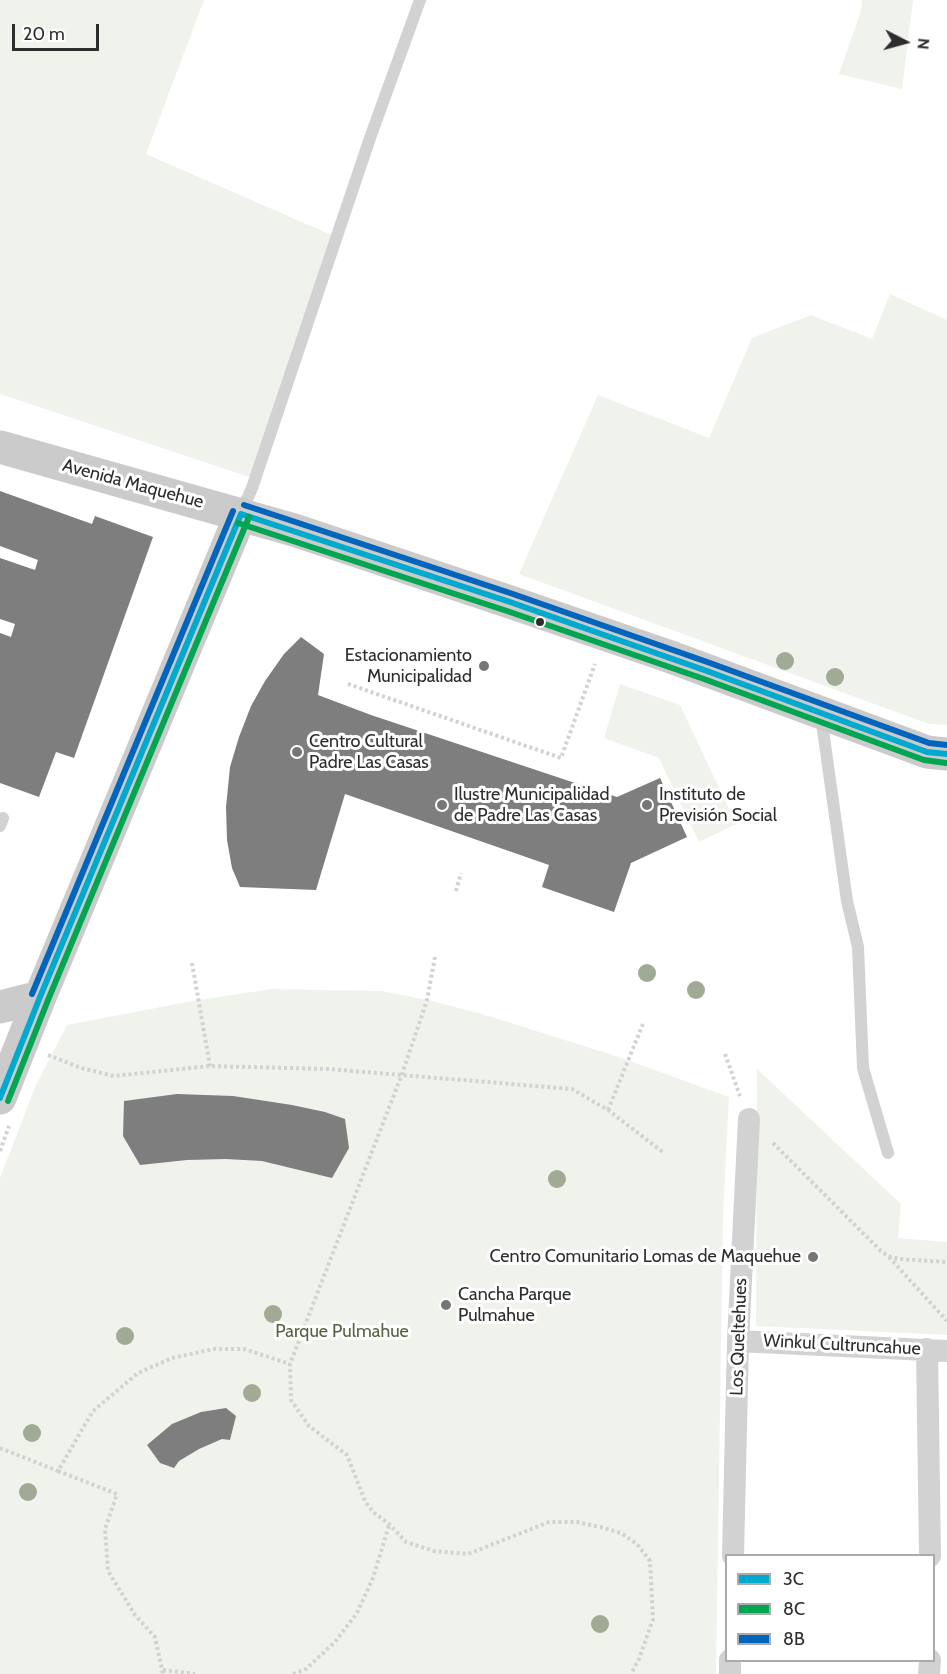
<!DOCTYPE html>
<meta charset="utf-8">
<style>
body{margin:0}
#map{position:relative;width:947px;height:1674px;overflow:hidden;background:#fff;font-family:Cabin,sans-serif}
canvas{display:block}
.legend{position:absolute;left:725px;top:1554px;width:210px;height:108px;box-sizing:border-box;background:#fff;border:2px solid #ababab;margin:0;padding:8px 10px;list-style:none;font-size:18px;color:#2d2d2d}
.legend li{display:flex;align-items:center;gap:12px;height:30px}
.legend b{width:30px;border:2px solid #ababab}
.north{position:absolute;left:875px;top:12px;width:60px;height:60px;-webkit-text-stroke:4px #fff;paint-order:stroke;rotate:96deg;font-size:16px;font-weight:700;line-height:24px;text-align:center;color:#2d2d2d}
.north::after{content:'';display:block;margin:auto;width:21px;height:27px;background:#2d2d2d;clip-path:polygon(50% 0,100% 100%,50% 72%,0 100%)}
.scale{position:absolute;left:12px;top:24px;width:87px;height:27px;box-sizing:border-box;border:3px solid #2d2d2d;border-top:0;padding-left:8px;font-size:18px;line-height:21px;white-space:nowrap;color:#2d2d2d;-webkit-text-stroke:4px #fff;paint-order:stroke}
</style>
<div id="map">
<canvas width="947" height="1674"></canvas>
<ul class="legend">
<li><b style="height:8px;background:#00a9ce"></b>3C</li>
<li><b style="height:8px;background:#00a651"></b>8C</li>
<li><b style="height:8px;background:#0065bd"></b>8B</li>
</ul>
<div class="north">N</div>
<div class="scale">20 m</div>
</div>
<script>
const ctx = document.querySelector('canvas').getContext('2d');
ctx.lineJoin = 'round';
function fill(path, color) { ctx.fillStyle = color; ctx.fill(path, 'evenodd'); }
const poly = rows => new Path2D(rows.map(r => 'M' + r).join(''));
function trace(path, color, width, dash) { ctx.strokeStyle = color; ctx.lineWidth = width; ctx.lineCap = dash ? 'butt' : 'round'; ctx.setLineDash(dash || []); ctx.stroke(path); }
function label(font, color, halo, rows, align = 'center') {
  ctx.font = font + ' Cabin,sans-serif'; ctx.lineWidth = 6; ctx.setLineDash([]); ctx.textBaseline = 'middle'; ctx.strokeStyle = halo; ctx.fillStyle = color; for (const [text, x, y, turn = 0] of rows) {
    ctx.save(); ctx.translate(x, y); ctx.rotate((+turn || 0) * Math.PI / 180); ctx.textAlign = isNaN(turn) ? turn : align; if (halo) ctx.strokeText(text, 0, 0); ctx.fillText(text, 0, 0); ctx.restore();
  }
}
fill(poly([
 [0,0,204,0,146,154,336,237,255,479,0,394],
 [862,0,913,0,902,89,839,74,861,11],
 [890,294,947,320,947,725,929,724,519,574,598,395,709,438,752,338,811,315,872,339],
 [620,684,680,705,736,824,699,842,659,758,604,738],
 [272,989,381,991,427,1000,482,1014,616,1056,729,1097,723,1216,716,1674,0,1674,0,1178,36,1085,67,1025,198,1000],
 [757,1069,901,1204,898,1238,947,1242,947,1335,756,1326]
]), '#f0f3ec');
fill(poly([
 [0,491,92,524,95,516,153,537,74,758,56,752,39,797,0,783,0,633,11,637,15,624,0,619,0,558,35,570,38,560,0,546],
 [301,637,324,654,318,695,371,715,617,797,660,778,687,837,631,863,614,912,542,887,549,865,345,794,316,890,240,887,232,868,227,840,226,807,230,767,239,737,251,706,265,681,284,654],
 [177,1094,233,1096,292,1105,325,1112,345,1119,349,1148,332,1178,262,1161,226,1159,187,1160,140,1165,123,1136,124,1101],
 [226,1408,236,1416,230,1440,222,1439,199,1449,179,1461,174,1468,160,1463,147,1445,172,1424,201,1412]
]), '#7e7e7e');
trace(poly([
 [348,684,561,758,595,664],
 [456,891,461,873],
 [435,957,427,1000,402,1074,290,1364,291,1400,309,1426,347,1455,365,1501,373,1512,389,1524,406,1542,434,1551,468,1554,549,1522,577,1522,600,1527,621,1533,637,1544,650,1561,653,1619,639,1659,631,1674],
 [192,963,210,1066],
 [725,1054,740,1096],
 [48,1055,81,1068,114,1076,210,1066,328,1069,572,1089,608,1110,664,1153],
 [608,1110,643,1024],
 [773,1143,881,1251,888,1256,899,1259,947,1262],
 [0,1151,9,1126],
 [889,1257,947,1321],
 [0,1448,58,1471,93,1411,138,1373,172,1358,214,1349,244,1349,290,1364],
 [58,1471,117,1494,105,1529,108,1571,135,1615,155,1637,163,1674],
 [163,1670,195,1674],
 [293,1674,306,1669,335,1642,357,1613,373,1578,389,1525]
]), '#d2d2d2', 4, [3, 3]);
trace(poly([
 [241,513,252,488,370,138,420,0],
 [821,716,847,901,858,947,863,1068,888,1153],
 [0,826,3,818]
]), '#d2d2d2', 12);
trace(poly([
 [738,1341,947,1351],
 [927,1349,930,1556],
 [733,1556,738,1341,749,1119],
 [730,1674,730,1660],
 [929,1674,930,1660]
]), '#d2d2d2', 22);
trace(poly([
 [0,447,294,530,510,602,668,656,927,752,947,754],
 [0,1007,40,997],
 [0,1098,40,997,241,514]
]), '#cbcbcb', 33);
trace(poly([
 [241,514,510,602,707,671,927,752,947,754],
 [0,1098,40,997,241,514]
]), '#00a9ce', 6);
trace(poly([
 [238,523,507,611,704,679,924,760,946,763],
 [8,1101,48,1000,249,517]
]), '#00a651', 6);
trace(poly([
 [244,505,513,594,710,663,929,743,947,745],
 [32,994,233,511]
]), '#0065bd', 6);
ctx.fillStyle = '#a0aa95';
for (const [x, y] of [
 [785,661],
 [835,677],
 [647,973],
 [696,990],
 [557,1179],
 [273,1314],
 [125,1336],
 [252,1393],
 [32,1433],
 [28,1492],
 [600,1624]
]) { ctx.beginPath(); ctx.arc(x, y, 9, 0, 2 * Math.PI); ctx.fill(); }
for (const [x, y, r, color] of [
 [540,622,5,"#2d2d2d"],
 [484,666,6,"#767676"],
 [297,752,6,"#767676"],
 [442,805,6,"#767676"],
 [647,805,6,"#767676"],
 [813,1257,6,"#767676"],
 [446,1305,6,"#767676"]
]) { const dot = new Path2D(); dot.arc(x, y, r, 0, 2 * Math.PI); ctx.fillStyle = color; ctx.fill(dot); trace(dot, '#fff', 2); }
label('18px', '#2d2d2d', '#fff', [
 ["Avenida Maquehue",133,484,15],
 ["Los Queltehues",739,1337,-88],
 ["Winkul Cultruncahue",842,1345,3]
]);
label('18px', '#2d2d2d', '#fff', [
 ["Estacionamiento",472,656,"right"],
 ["Municipalidad",472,677,"right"],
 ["Centro Cultural",309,742],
 ["Padre Las Casas",309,763],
 ["Ilustre Municipalidad",454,795],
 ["de Padre Las Casas",454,816],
 ["Instituto de",659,795],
 ["Previsión Social",659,816],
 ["Centro Comunitario Lomas de Maquehue",801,1257,"right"],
 ["Cancha Parque",458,1295],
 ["Pulmahue",458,1316]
], 'left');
label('18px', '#53643f', '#fff', [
 ["Parque Pulmahue",342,1332]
]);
</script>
